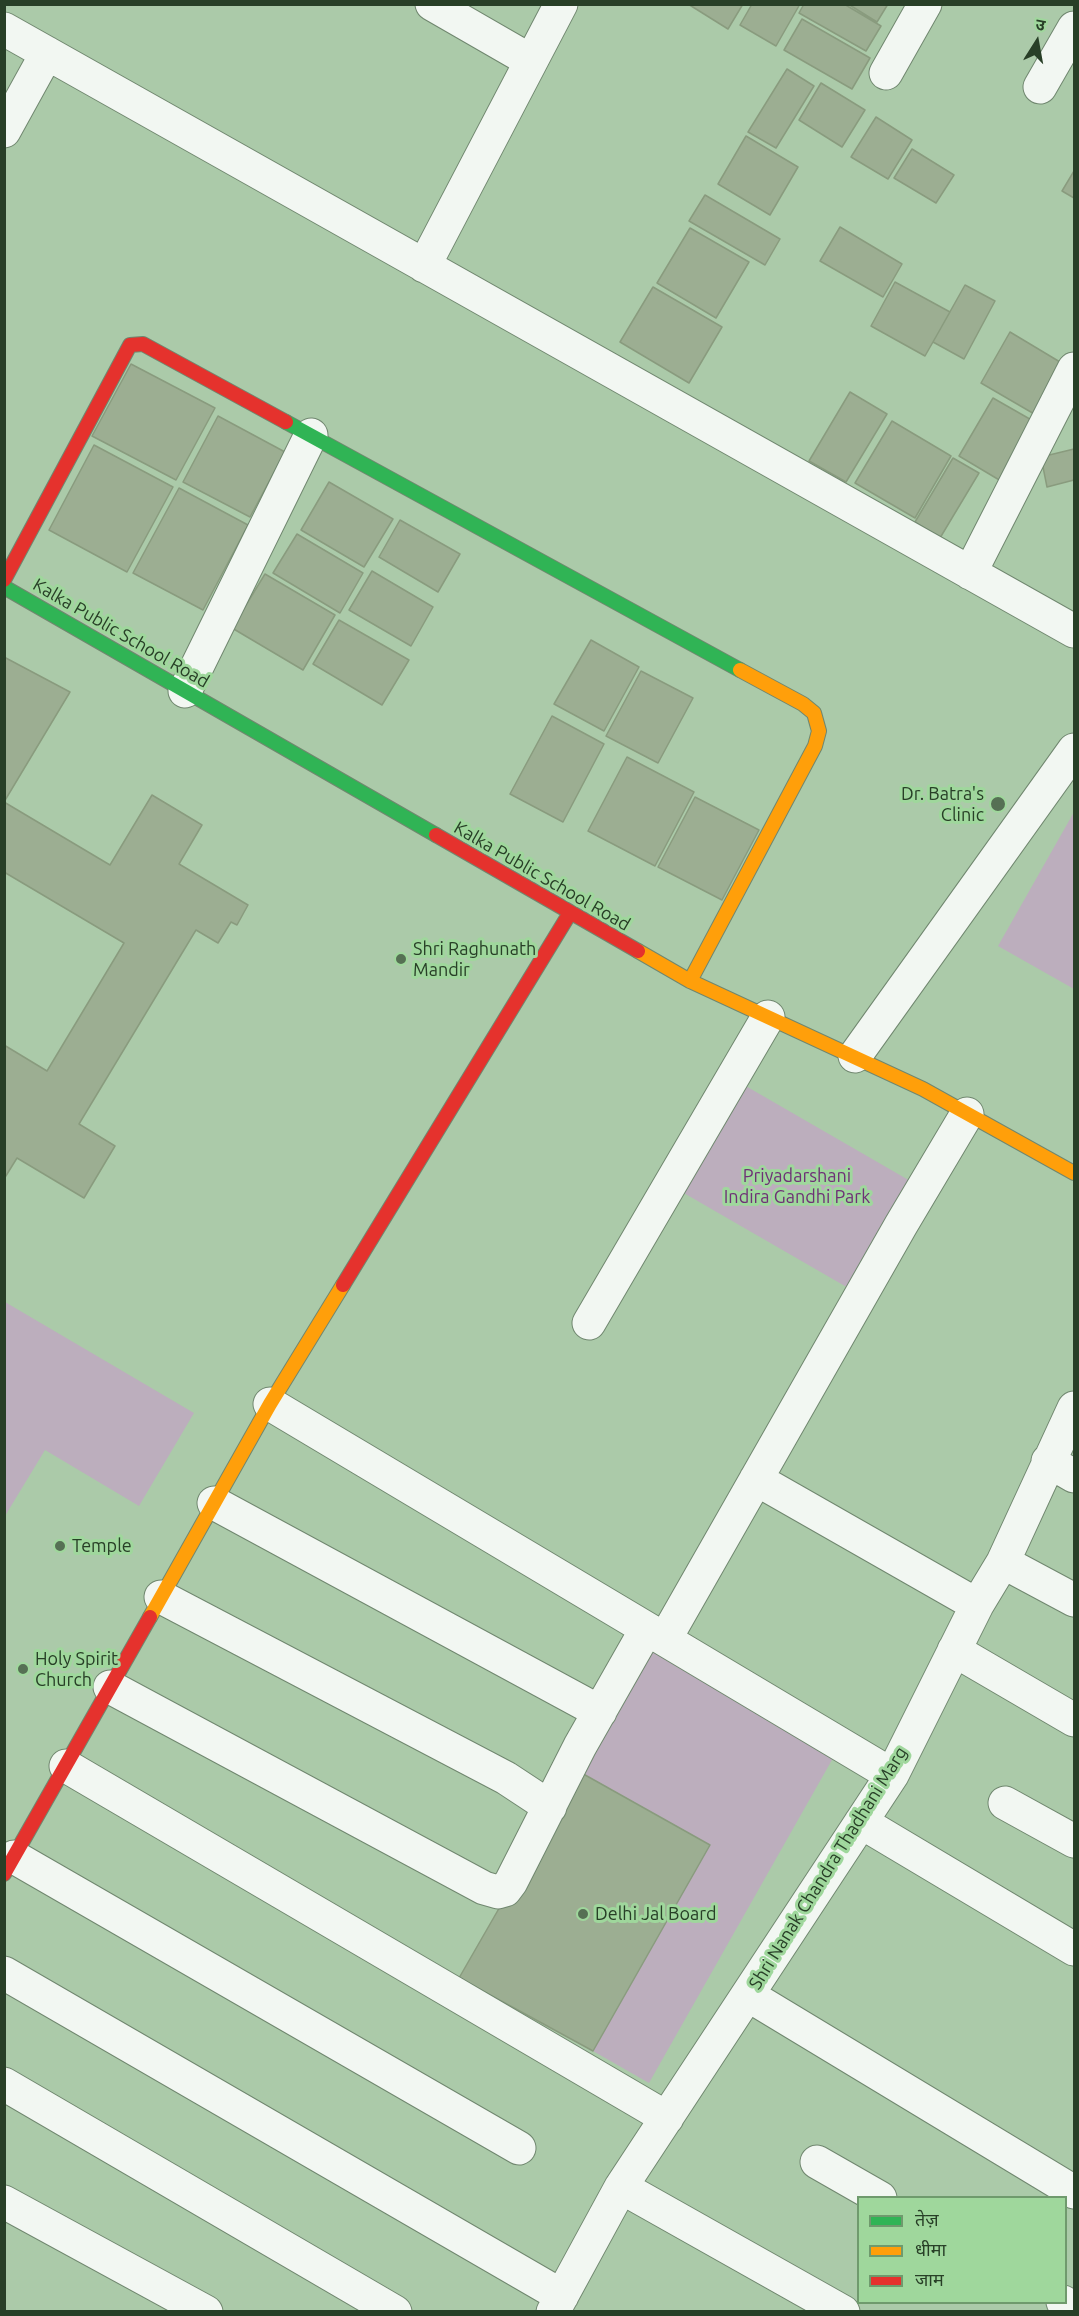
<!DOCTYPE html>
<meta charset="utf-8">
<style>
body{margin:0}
#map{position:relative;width:1079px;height:2316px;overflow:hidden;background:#abcaa9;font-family:Ubuntu,"Noto Sans Devanagari",sans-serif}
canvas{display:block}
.frame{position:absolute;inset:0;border:6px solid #283f27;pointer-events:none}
.legend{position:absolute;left:857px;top:2196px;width:210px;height:108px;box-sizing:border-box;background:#9fd79c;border:2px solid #6f9a6d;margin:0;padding:8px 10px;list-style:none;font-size:18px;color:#283f27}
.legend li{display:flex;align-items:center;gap:12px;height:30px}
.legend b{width:30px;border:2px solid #6f9a6d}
.north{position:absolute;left:1007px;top:12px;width:60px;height:60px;-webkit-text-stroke:4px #9fd79c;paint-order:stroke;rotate:11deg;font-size:16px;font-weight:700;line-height:24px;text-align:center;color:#283f27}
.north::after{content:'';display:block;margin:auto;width:21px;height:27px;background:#283f27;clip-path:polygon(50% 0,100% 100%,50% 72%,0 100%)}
</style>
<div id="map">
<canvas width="1079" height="2316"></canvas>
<div class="frame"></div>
<ul class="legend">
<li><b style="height:8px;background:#30b455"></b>तेज़</li>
<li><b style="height:8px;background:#ff9f0a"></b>धीमा</li>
<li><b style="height:8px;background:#e5322d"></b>जाम</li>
</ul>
<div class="north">उ</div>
</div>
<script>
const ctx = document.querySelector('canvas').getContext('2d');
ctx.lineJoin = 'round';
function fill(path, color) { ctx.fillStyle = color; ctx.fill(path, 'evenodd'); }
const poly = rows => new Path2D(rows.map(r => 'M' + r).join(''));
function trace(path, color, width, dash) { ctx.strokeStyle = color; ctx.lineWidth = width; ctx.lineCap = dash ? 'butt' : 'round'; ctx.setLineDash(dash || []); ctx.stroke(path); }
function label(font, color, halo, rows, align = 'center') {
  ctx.font = font + ' Ubuntu,sans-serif'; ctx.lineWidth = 6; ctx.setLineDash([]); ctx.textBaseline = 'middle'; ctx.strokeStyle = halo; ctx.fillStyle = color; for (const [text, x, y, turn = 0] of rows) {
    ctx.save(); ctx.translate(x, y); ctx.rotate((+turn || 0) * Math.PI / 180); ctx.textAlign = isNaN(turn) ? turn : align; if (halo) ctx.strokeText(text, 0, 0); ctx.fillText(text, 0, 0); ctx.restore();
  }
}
fill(poly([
 [1074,812,1074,989,998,946],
 [744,1085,912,1182,850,1289,682,1192],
 [5,1302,194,1413,139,1506,45,1450,5,1516],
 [653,1638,841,1744,649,2083,593,2051,709,1845,578,1771]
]), '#bcaebd');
const building = poly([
 [688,4,743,4,728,29,688,4],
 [752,4,800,4,776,46,740,25,752,4],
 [804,4,844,4,881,26,866,51,799,13,804,4],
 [848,4,888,4,877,22,848,4],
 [802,19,870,58,852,89,784,50,802,19],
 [787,69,814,86,776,148,748,132,787,69],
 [821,83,865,110,842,147,799,120,821,83],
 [876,117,912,140,888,179,851,157,876,117],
 [746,136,798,167,770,215,718,184,746,136],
 [912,149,954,175,936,203,894,178,912,149],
 [1074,171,1074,198,1062,191,1074,171],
 [705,195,780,239,765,265,689,221,705,195],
 [840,227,902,264,883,297,820,261,840,227],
 [690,228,749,262,716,318,657,283,690,228],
 [895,282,950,312,925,356,871,326,895,282],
 [965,285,995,301,964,359,933,342,965,285],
 [653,287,722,327,689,383,620,342,653,287],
 [1010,332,1065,365,1036,415,981,383,1010,332],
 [131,364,215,408,176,480,92,436,131,364],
 [850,392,887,414,846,482,809,461,850,392],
 [993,398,1035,422,1001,481,959,456,993,398],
 [218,416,285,452,250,517,183,482,218,416],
 [892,421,951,456,915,518,855,483,892,421],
 [94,445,173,487,127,572,49,530,94,445],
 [1074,449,1074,480,1047,487,1041,457,1074,449],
 [953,458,979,473,940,538,915,522,953,458],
 [329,482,393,519,364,567,301,530,329,482],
 [179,488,248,525,203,610,133,573,179,488],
 [400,520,460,554,438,592,379,557,400,520],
 [297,534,363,573,340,613,273,573,297,534],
 [372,571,433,607,411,646,349,610,372,571],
 [265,574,335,615,303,670,232,628,265,574],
 [339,620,409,660,382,705,313,664,339,620],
 [591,640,639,667,604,731,554,704,591,640],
 [4,657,70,692,4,802,4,657],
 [641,671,693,698,658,763,606,736,641,671],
 [552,716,604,744,563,822,510,794,552,716],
 [627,757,694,792,655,866,588,831,627,757],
 [152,795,202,825,179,864,248,905,237,925,231,922,218,943,196,930,79,1124,115,1146,84,1198,17,1158,4,1179,4,1045,47,1071,124,943,4,872,4,802,110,865,152,795],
 [695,797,759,830,722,900,658,867,695,797],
 [578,1771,710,1845,593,2051,459,1978,578,1771]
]);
fill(building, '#9cae92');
trace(building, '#899b7e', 1.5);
const street = poly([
 [432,4,531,61],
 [4,29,1074,631],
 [886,73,925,4],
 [1040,87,1074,28],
 [4,131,47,53],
 [424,266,561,4],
 [970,573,1074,369],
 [185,691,311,435],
 [855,1056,1074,750],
 [589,1323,768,1017],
 [270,1404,892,1775],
 [1048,1461,1074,1476],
 [756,1479,977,1605],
 [214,1503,600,1712],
 [1003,1562,1074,1600],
 [161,1597,506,1778,550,1807],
 [665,1639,901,1225,967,1114],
 [954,1650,1074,1720],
 [110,1687,484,1888,498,1892,505,1890,511,1882,580,1746,646,1630],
 [66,1766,667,2118],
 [1005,1803,1074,1841],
 [861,1822,1074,1949],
 [14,1857,519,2148],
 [4,1973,562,2296],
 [748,1995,1074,2192],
 [4,2084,395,2312],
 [817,2162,880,2198],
 [621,2187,843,2312],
 [4,2202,206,2312],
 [1063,2302,1074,2309],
 [553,2312,621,2187,892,1775,977,1605,1003,1562,1074,1408]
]);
const fast = poly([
 [286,422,740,670],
 [4,587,436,835]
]);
const slow = poly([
 [638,951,690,981,923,1089,1074,1173],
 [690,981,815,746,819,731,814,713,803,704,740,670],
 [150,1617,270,1404,343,1285]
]);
const jam = poly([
 [4,580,130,345,143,344,286,422],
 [436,835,638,951],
 [343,1285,570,913],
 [4,1874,150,1617]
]);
trace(street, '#70876f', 35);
trace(fast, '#70876f', 16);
trace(slow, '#70876f', 16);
trace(jam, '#70876f', 16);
trace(street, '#f2f7f2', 33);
trace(fast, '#30b455', 14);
trace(slow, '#ff9f0a', 14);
trace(jam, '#e5322d', 14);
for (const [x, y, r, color] of [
 [998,804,8,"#567054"],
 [401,959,6,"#567054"],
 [60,1546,6,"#567054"],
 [23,1669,6,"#567054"],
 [583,1914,6,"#567054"]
]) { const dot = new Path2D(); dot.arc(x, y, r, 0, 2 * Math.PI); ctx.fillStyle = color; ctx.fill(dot); trace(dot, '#9fd79c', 2); }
label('18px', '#283f27', '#9fd79c', [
 ["Kalka Public School Road",121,633,30],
 ["Kalka Public School Road",542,876,30],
 ["Shri Nanak Chandra Thadhani Marg",828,1868,-58]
]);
label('18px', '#283f27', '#9fd79c', [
 ["Dr. Batra's",984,794,"right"],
 ["Clinic",984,815,"right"],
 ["Shri Raghunath",413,949],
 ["Mandir",413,970],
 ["Temple",72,1546],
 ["Holy Spirit",35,1659],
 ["Church",35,1680],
 ["Delhi Jal Board",595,1914]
], 'left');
label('18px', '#6e3076', '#9fd79c', [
 ["Priyadarshani",797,1176],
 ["Indira Gandhi Park",797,1197]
]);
</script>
